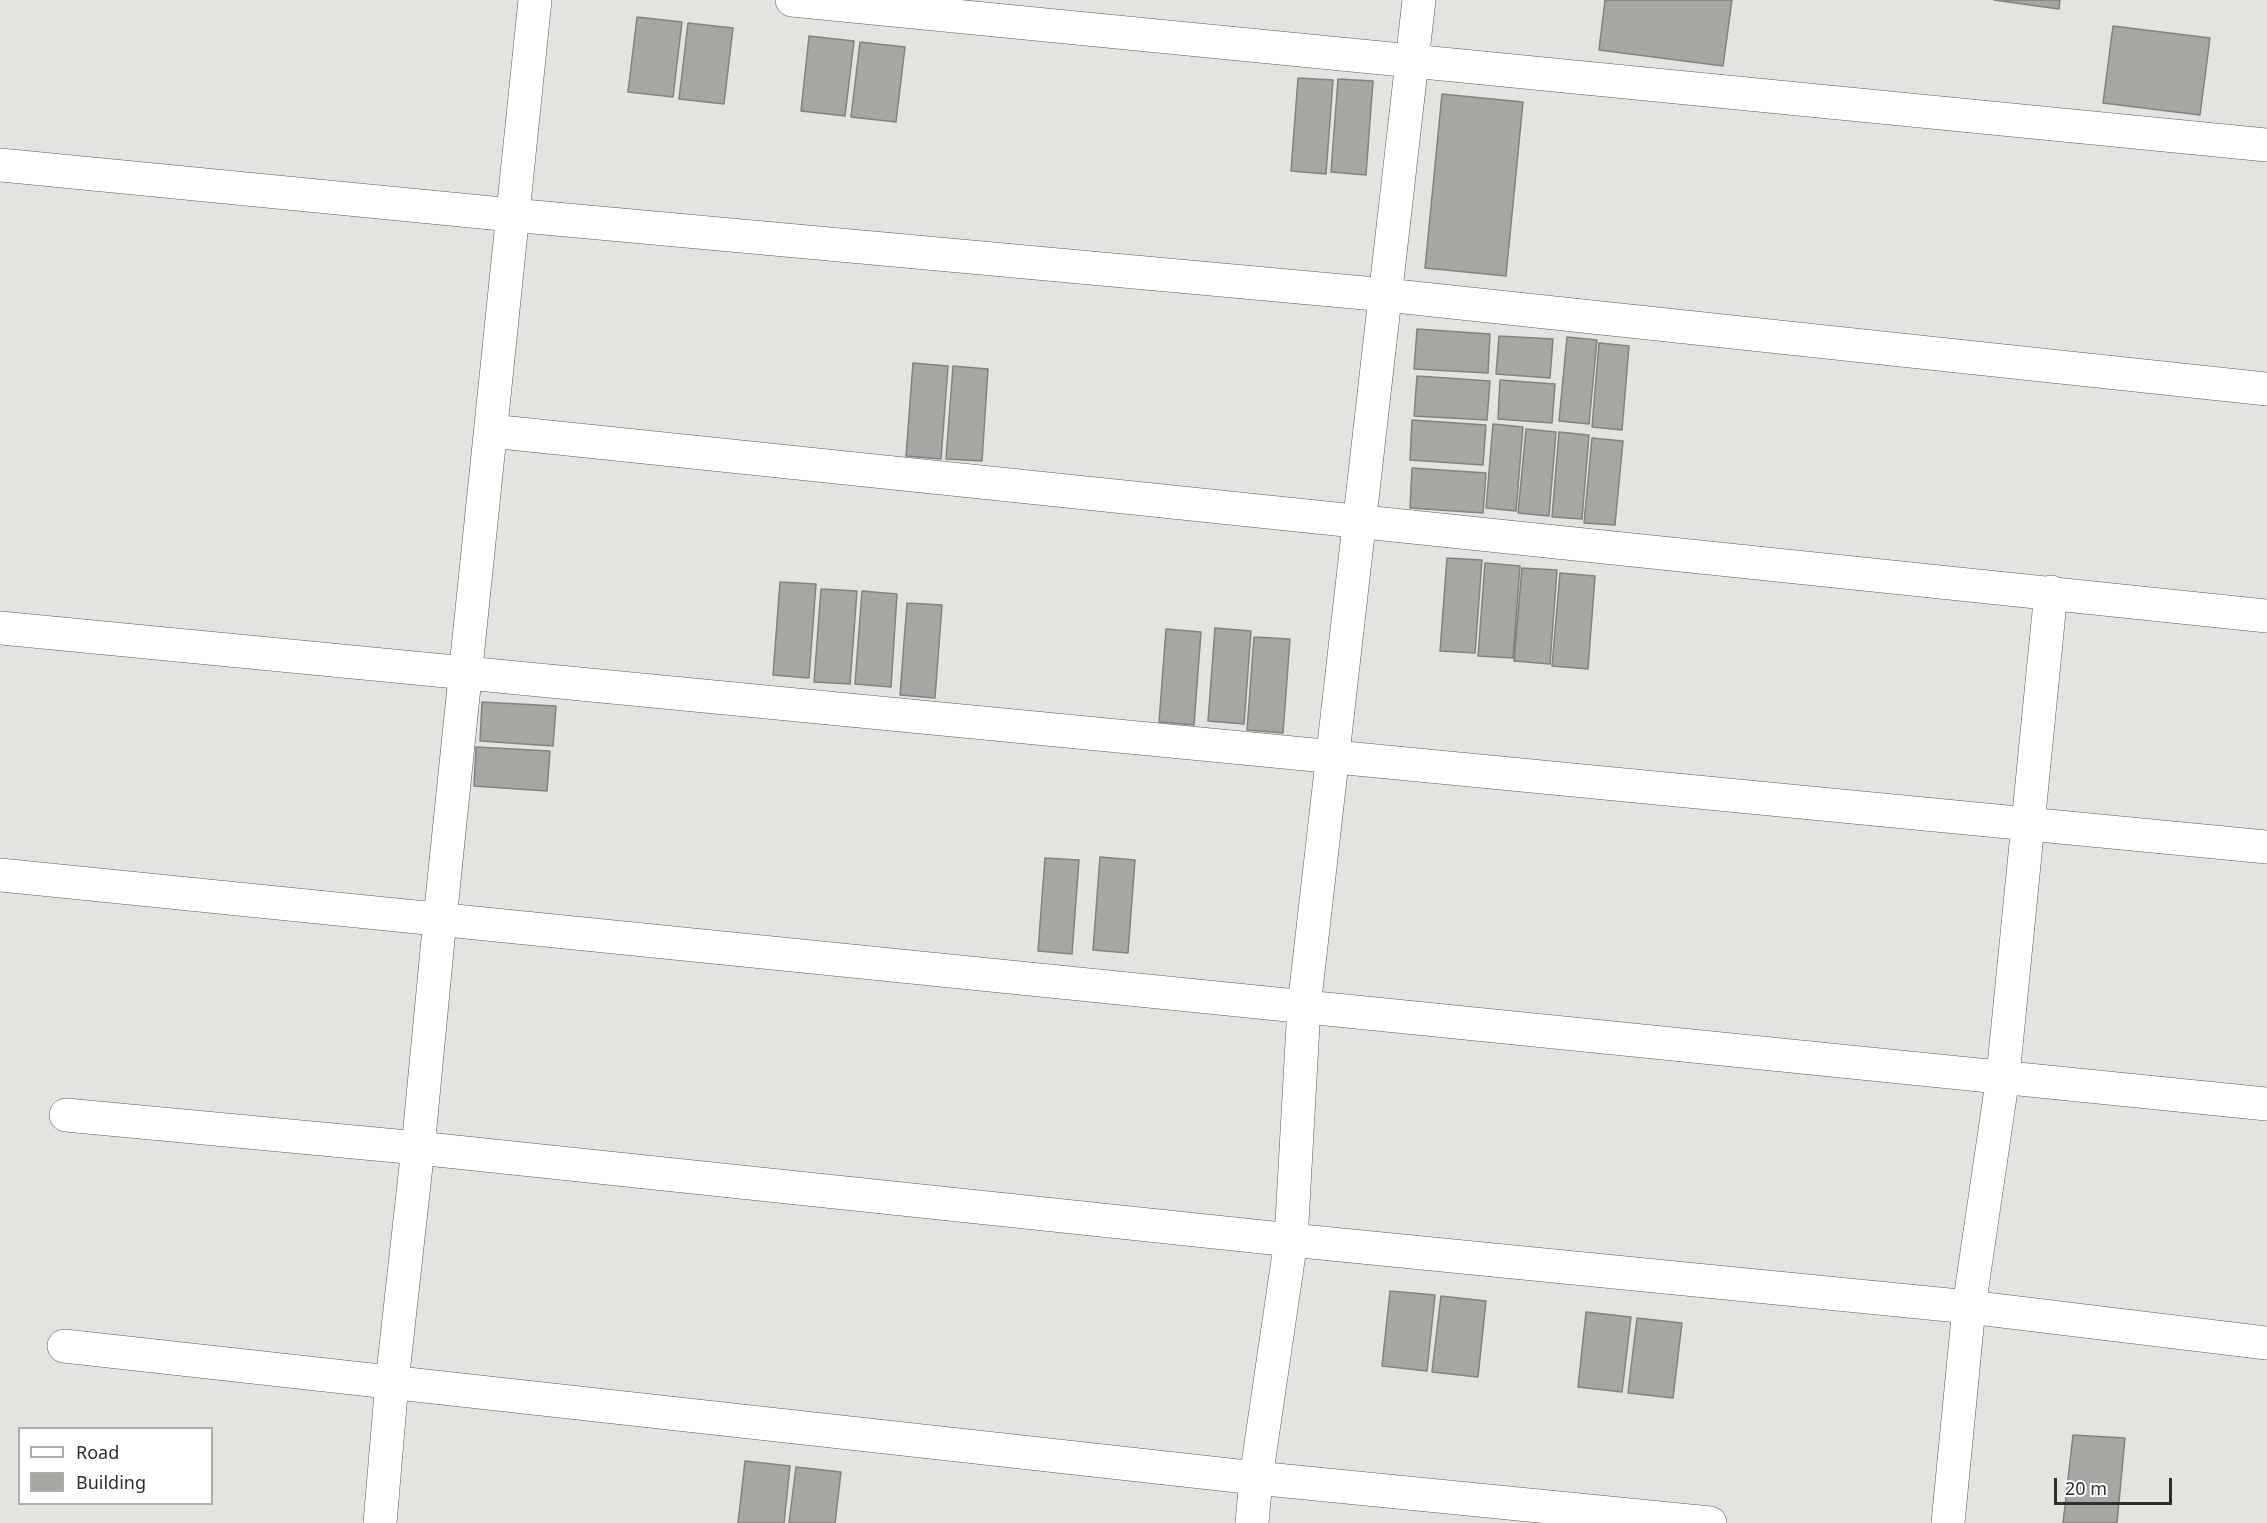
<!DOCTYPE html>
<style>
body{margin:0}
#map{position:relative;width:2267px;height:1523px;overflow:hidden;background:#e3e4e0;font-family:"Noto Sans",sans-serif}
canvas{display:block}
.legend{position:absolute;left:18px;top:1427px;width:195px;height:78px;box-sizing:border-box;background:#fff;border:2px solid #abacab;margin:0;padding:8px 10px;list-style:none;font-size:18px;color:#2e2f2d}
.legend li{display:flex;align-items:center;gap:12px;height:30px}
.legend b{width:30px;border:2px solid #abacab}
.scale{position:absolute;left:2054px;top:1478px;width:118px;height:27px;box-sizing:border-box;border:3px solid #2e2f2d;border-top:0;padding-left:8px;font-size:18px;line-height:21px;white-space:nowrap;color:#2e2f2d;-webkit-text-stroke:4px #fff;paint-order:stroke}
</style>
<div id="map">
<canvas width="2267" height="1523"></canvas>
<ul class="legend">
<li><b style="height:8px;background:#fff"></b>Road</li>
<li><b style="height:16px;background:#a7a6a2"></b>Building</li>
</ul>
<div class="scale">20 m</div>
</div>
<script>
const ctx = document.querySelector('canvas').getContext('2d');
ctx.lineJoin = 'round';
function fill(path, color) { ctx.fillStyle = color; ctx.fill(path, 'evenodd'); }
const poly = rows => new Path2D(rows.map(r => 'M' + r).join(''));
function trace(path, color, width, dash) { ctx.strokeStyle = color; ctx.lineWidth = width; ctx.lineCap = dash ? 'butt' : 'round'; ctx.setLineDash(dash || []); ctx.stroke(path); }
const building = poly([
 [1605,0,1732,0,1723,66,1599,50,1605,0],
 [1994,0,2060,0,2059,9,1994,0],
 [637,17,682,22,673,97,628,92,637,17],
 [688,23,733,28,724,104,679,99,688,23],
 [2113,26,2210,38,2200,115,2103,103,2113,26],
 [809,36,854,41,845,116,801,111,809,36],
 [860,42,905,47,896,122,851,117,860,42],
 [1298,78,1333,80,1326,174,1291,171,1298,78],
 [1338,79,1373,81,1366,175,1331,172,1338,79],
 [1442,94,1523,102,1506,276,1425,268,1442,94],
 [1417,329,1490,334,1488,373,1414,369,1417,329],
 [1499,336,1553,339,1550,378,1496,374,1499,336],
 [1567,337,1597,340,1589,424,1559,421,1567,337],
 [1599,343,1629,346,1622,430,1592,427,1599,343],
 [913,363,948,366,941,459,906,456,913,363],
 [953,366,988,369,982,461,946,459,953,366],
 [1417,376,1490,381,1487,420,1414,416,1417,376],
 [1500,380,1555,384,1552,423,1498,419,1500,380],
 [1412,420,1486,425,1483,465,1410,460,1412,420],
 [1493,424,1523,427,1516,511,1486,508,1493,424],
 [1526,429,1556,432,1549,516,1518,513,1526,429],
 [1559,432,1589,435,1582,519,1552,517,1559,432],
 [1592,438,1623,441,1615,525,1584,523,1592,438],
 [1412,468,1486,473,1483,513,1410,508,1412,468],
 [1447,558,1482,560,1475,653,1440,651,1447,558],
 [1485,563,1520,566,1513,658,1478,656,1485,563],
 [1522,568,1557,570,1550,664,1514,661,1522,568],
 [1560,573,1595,576,1588,669,1552,666,1560,573],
 [780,582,816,584,809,678,773,675,780,582],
 [821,589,857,591,850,684,814,682,821,589],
 [862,591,897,594,891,687,855,684,862,591],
 [907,603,942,605,935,698,900,695,907,603],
 [1215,628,1251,631,1244,724,1208,721,1215,628],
 [1166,629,1201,632,1194,725,1159,722,1166,629],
 [1254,637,1290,639,1283,733,1247,730,1254,637],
 [482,702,556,706,553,746,480,741,482,702],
 [476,747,550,751,547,791,474,786,476,747],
 [1100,857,1135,860,1128,953,1093,950,1100,857],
 [1045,858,1079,860,1072,954,1038,951,1045,858],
 [1390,1291,1435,1295,1427,1371,1382,1366,1390,1291],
 [1441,1296,1486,1301,1478,1377,1432,1372,1441,1296],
 [1586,1312,1631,1317,1622,1392,1578,1387,1586,1312],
 [1637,1318,1682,1323,1673,1398,1628,1393,1637,1318],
 [2073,1435,2125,1438,2117,1523,2063,1523,2073,1435],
 [745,1461,790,1466,784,1523,738,1523,745,1461],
 [796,1467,841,1472,835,1523,789,1523,796,1467]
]);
fill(building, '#a7a6a2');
trace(building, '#83827e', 1.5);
const minor = poly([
 [792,0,2267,145],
 [0,165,512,215,1386,295,2267,389],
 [491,431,2267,616],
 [0,628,2267,847],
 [0,875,2267,1104],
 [66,1115,418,1148,1291,1240,1969,1307,2267,1343],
 [64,1346,1256,1478,1710,1523],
 [380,1523,392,1382,418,1148,440,919,535,0],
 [1252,1523,1256,1478,1291,1240,1304,1007,1419,0],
 [1948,1523,1969,1307,2003,1076,2051,592]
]);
trace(minor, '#5b5b58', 34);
trace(minor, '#fff', 33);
</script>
